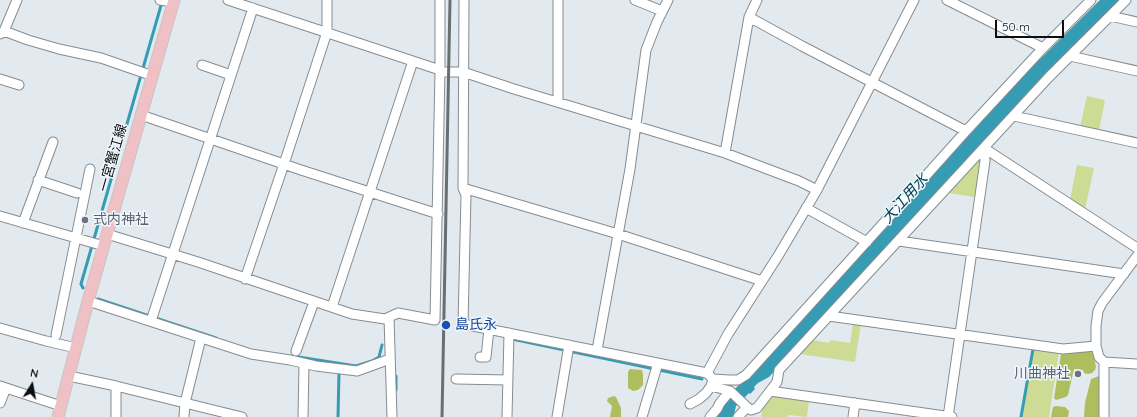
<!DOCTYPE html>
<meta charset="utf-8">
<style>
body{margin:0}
#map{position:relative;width:1137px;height:417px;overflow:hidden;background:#e3eaef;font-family:Quicksand,sans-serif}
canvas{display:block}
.north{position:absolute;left:12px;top:365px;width:40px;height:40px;-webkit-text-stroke:3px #f0f7fd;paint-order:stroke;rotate:11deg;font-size:11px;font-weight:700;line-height:16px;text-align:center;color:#0c0e10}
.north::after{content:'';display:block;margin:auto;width:14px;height:18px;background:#0c0e10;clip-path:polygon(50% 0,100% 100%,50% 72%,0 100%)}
.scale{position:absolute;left:995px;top:20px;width:69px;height:18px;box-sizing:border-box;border:2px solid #0c0e10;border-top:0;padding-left:5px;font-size:12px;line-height:14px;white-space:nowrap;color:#0c0e10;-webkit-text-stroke:3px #f0f7fd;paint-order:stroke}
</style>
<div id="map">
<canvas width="1137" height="417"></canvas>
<div class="north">N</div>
<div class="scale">50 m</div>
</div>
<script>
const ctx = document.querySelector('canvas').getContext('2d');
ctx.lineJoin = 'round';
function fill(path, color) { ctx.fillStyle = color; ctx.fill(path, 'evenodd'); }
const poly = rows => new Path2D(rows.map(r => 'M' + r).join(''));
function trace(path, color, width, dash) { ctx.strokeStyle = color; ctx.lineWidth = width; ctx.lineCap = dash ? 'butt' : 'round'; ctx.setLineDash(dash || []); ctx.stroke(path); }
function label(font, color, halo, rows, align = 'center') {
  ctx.font = font + ' Quicksand,"Noto Sans JP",sans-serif'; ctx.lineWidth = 3; ctx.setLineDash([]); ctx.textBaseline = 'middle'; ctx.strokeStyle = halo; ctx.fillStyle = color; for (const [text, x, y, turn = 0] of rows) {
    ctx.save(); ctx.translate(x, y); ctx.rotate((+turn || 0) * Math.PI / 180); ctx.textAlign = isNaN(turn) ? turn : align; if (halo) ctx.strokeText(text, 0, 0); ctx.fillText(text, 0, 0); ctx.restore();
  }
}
fill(poly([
 [1087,96,1105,100,1099,131,1080,127],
 [977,161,981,162,975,197,948,193],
 [1077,165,1094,168,1085,209,1070,199],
 [853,323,861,324,855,362,800,354,813,340,829,343,830,340,850,343],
 [1034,348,1059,352,1049,417,1022,417],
 [772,395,809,401,807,417,788,415,788,417,761,417,763,406]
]), '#cddb94');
fill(poly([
 [1089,351,1093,353,1096,367,1095,370,1092,373,1088,374,1084,373,1083,370,1074,369,1068,395,1066,397,1056,400,1054,398,1061,354,1063,352],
 [630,369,642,370,643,374,643,385,638,390,633,391,628,388,628,372],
 [1102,375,1102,417,1084,417,1085,403,1091,379],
 [614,396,616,397,621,408,621,417,610,417,612,406,607,401,608,398],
 [1056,406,1065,407,1069,411,1068,417,1051,417,1053,407]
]), '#aebe5e');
fill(poly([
 [1100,0,1121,0,1045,75,769,377,758,383,754,387,755,389,750,394,749,393,736,406,734,415,732,417,714,417,733,391,790,331,1029,70]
]), '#359cb4');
trace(poly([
 [83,288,81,284,162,2],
 [98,299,216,338],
 [512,339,702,379],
 [292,356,356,366,372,361,379,357,382,345],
 [396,376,396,390],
 [338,417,339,372],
 [1021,417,1033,349]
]), '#359cb4', 3);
const minor = poly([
 [160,0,173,2],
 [228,0,440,70],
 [464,0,463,188,466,195,463,324,707,373,713,379,711,386,730,391,747,407],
 [558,0,558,102],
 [635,0,662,11],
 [947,0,1043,48],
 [1110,16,1137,22],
 [749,17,802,46,966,131],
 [4,31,28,40,59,49,101,58,153,76],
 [0,34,4,31,17,0],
 [1070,56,1137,71],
 [202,65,231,75],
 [440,72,463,72,514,89,725,153,799,181,817,190],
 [0,79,19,85],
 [141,115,301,170,438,214],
 [1014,116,1137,143],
 [725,153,749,17,757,0],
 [38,180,77,193],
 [463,188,618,234,762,281],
 [806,208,867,242],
 [0,216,104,246],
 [23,223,53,142],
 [107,234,198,262,352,314,385,319,398,313,435,320,440,70,440,0],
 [899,241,1124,274],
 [1137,256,1102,303,1098,311,1096,326,1096,346,1099,357,1104,362,1137,364],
 [245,279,284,164,327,32,327,0],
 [88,301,251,354,290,360,316,366,357,371,390,359],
 [332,307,413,61],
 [829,316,1063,349,1096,346],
 [389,317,392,417],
 [151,321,253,8],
 [0,328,46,341,76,348],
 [56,335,90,169],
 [597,350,630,169,646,50,657,22,668,0],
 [296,351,314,302],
 [480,357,486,357,489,329],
 [707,373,728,334,778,256,817,190,914,0],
 [69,376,116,386,242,417],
 [456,379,508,380],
 [713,379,729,380,738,380,746,375,880,227,966,131,1043,48,1091,0],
 [0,386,61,406],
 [770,391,952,417],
 [0,403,6,388],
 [690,404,699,399,706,393,711,386],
 [116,417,116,386],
 [184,417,185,403,201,338],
 [303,417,304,364],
 [507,417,509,333],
 [557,417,569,345],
 [642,417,658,363],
 [710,417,717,409,720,403,730,391],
 [738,417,747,407,751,410,757,408,777,382,779,370,1048,78,1126,0],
 [853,417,855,403],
 [948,417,985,161,984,148,1137,248],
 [1104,417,1104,362]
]);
const major = poly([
 [58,417,88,301,174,0]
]);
trace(minor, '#868c90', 11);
trace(major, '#c5c5c6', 13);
trace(minor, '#fff', 9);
trace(major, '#efc1c5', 11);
trace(poly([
 [442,417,450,0]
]), '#696e71', 3);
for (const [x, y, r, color] of [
 [85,220,4,"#6b7280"],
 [446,325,5,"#1a4fb4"],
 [1078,374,4,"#6b7280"]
]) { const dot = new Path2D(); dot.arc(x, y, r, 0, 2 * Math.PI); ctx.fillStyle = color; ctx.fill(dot); trace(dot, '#f0f7fd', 1.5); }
label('14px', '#0c0e10', '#f0f7fd', [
 ["一宮蟹江線",113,158,-74]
]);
label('14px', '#5b616d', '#f0f7fd', [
 ["式内神社",93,220],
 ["川曲神社",1070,374,"right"]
], 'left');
label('14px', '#164399', '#f0f7fd', [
 ["島氏永",455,325]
], 'left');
label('italic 15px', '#03424f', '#f0f7fd', [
 ["大江用水",905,199,-48]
]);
</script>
